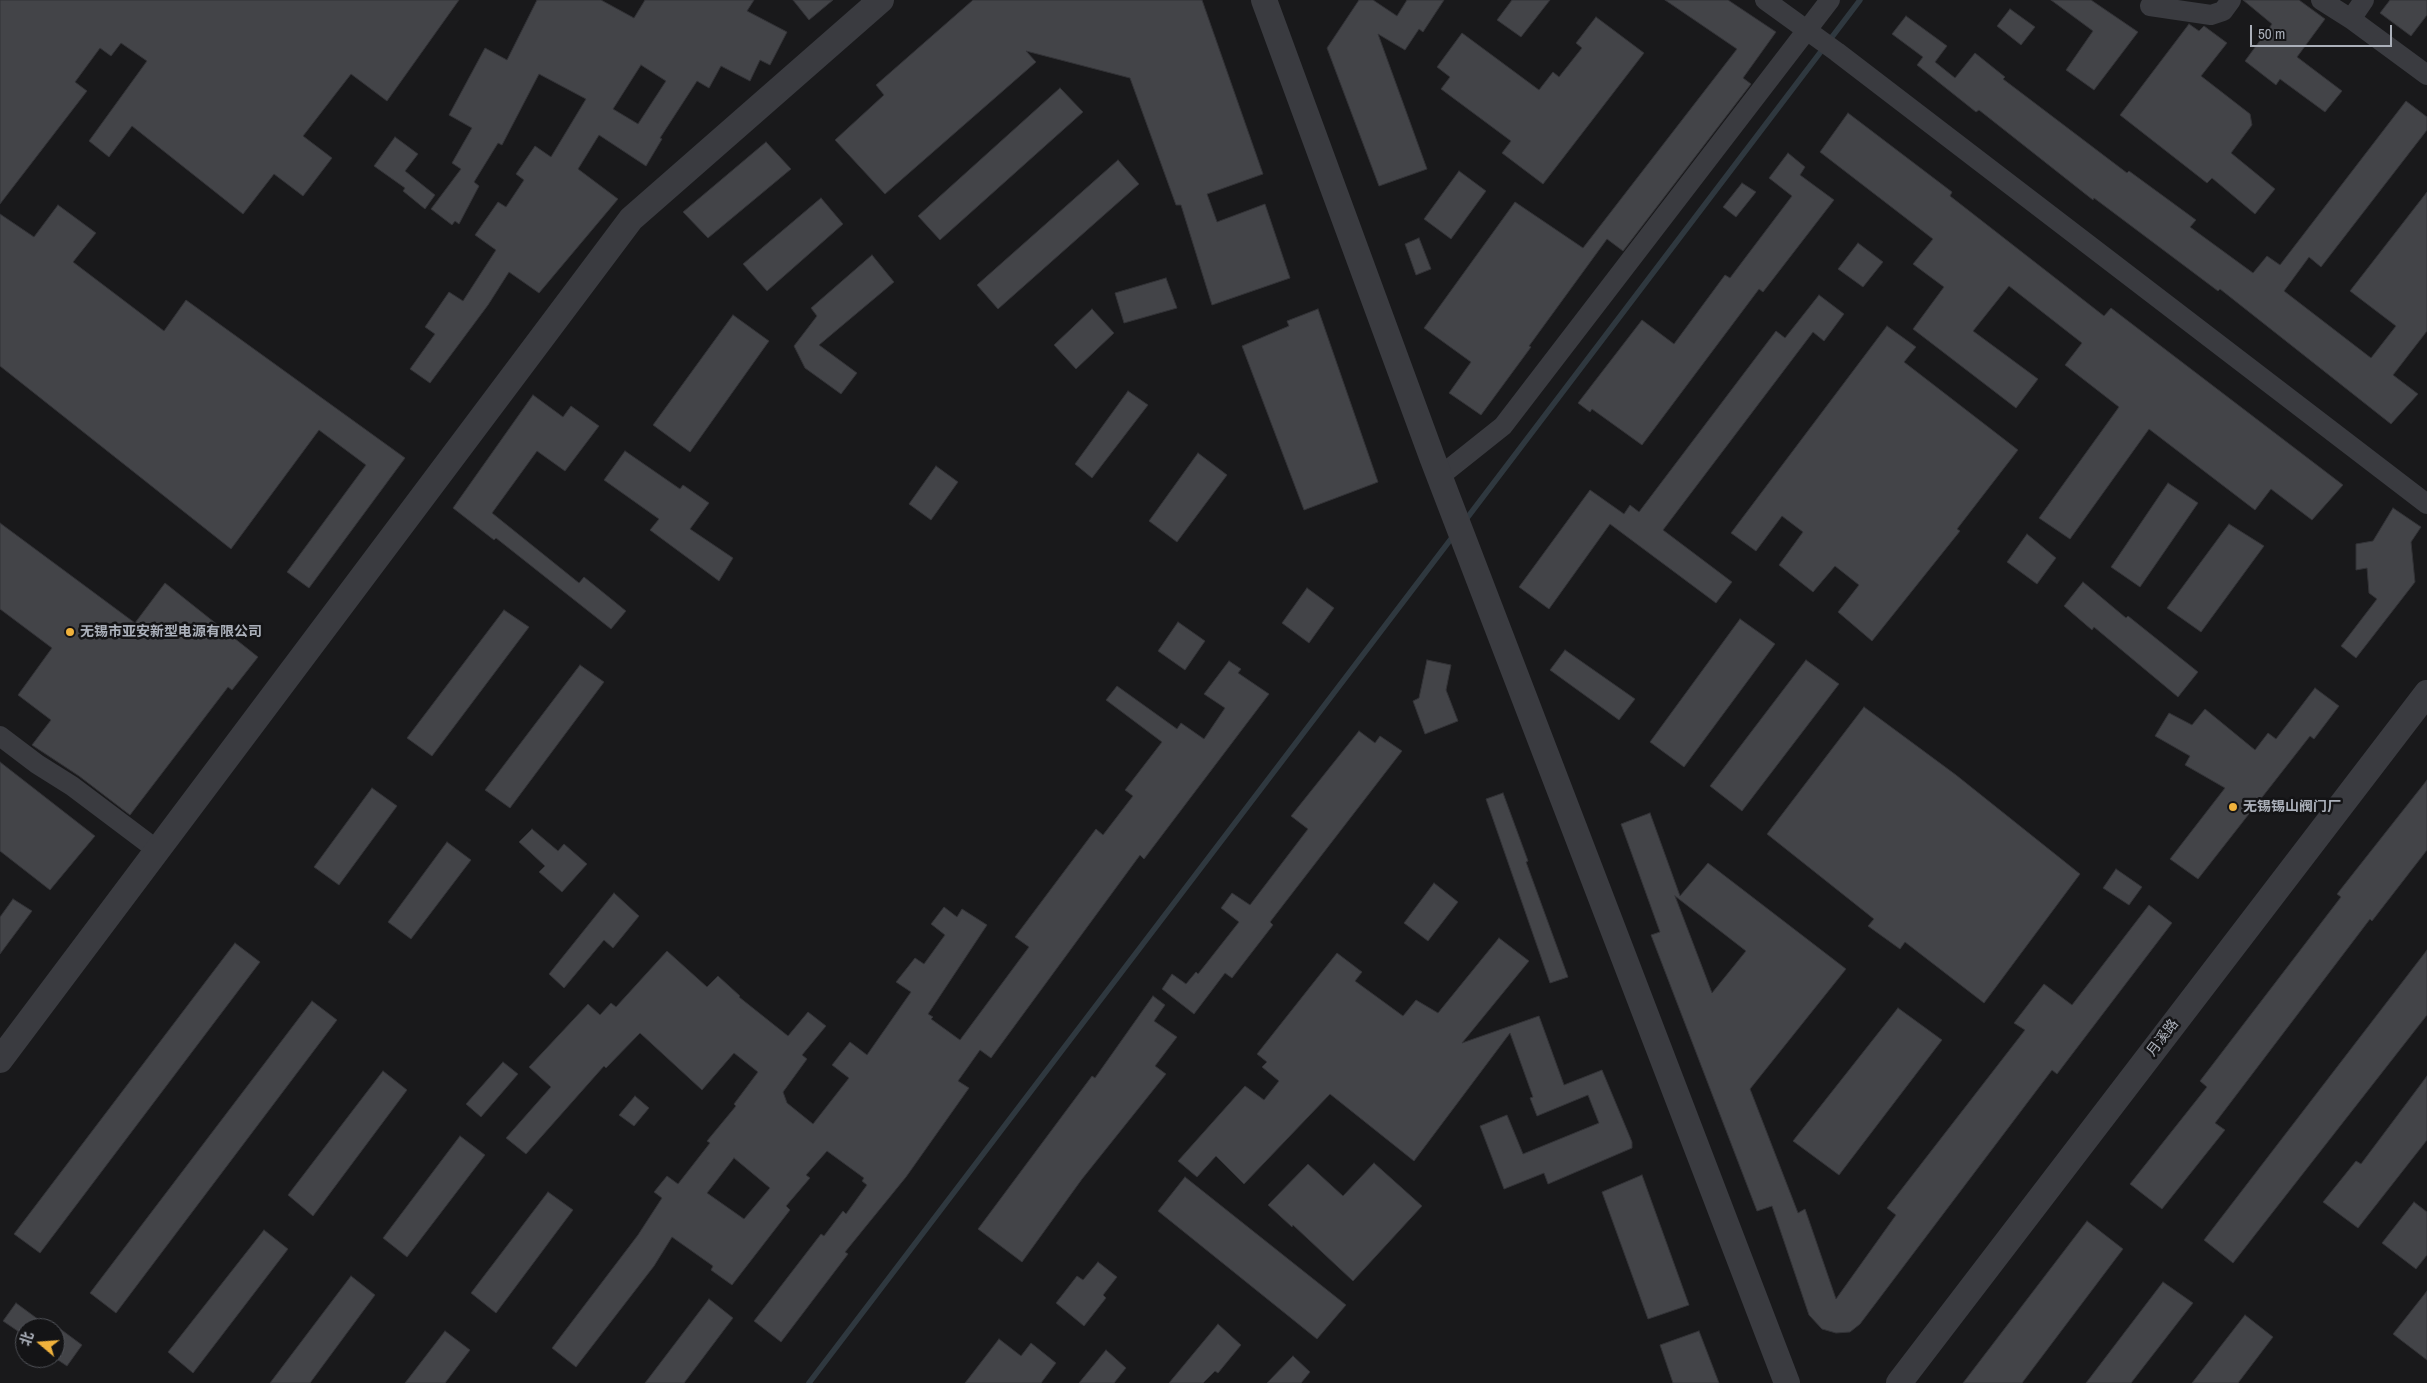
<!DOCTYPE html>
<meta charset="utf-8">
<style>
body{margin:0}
#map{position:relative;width:2427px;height:1383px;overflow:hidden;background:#19191b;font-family:"Archivo Narrow","Noto Sans SC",sans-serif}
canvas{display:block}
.north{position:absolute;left:15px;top:1318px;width:50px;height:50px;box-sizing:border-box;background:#141416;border:1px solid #505258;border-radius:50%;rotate:288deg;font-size:14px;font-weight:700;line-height:20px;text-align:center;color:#abb0ba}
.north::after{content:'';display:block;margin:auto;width:18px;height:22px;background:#f0b23c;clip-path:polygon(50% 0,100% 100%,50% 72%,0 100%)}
.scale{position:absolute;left:2250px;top:25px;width:142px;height:22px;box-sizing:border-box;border:2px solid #abb0ba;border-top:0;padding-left:6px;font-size:15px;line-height:18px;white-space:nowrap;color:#abb0ba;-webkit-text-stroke:4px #141416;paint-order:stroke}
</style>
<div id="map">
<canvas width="2427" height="1383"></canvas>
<div class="north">北</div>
<div class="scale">50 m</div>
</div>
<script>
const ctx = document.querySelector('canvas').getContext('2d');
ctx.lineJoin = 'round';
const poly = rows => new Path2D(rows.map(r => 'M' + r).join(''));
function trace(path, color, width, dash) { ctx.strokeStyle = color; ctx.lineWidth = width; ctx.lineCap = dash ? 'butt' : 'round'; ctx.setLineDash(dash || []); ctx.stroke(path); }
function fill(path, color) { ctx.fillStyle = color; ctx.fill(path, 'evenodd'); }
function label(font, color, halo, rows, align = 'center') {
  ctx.font = font + ' "Archivo Narrow","Noto Sans SC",sans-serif'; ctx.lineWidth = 5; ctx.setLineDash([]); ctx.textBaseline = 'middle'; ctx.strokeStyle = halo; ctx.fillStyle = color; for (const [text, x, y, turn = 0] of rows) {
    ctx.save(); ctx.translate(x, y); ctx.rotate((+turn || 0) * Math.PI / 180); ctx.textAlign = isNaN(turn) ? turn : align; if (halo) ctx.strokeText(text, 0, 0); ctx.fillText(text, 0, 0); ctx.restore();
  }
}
trace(poly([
 [1464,522,1860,0],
 [809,1383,1454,535]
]), '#2f383f', 5.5);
const building = poly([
 [0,0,459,0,387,101,351,74,303,136,332,158,303,196,274,174,243,214,132,126,109,157,89,141,147,61,121,43,111,56,100,48,75,82,87,91,0,204,0,0],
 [537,0,601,0,634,18,645,0,754,0,747,11,787,32,770,65,760,60,750,81,721,66,709,88,697,81,660,138,662,139,646,166,599,135,578,169,618,199,539,293,509,272,488,305,430,383,410,369,435,334,425,327,449,292,463,301,496,250,475,235,498,202,506,207,524,180,516,174,535,146,551,157,586,99,539,74,502,145,498,143,474,182,479,186,459,224,455,221,452,225,431,209,461,169,452,163,472,128,449,115,485,48,507,60,537,0],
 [641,65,666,81,638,124,613,109,641,65],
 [793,0,833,0,809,20,793,0],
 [973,0,1202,0,1263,174,1207,194,1217,222,1265,204,1290,278,1212,305,1181,205,1176,205,1130,78,1026,51,1036,62,885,194,835,140,884,95,876,85,973,0],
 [1359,0,1373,0,1397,16,1407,0,1444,0,1423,32,1419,29,1405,50,1378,34,1427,169,1379,186,1327,48,1359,0],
 [1512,0,1550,0,1521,37,1497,20,1512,0],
 [1665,0,1728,0,1776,32,1743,78,1751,84,1623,251,1607,239,1529,346,1531,347,1481,415,1449,393,1471,362,1424,328,1515,202,1583,248,1737,49,1665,0],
 [2051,0,2091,0,2138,32,2094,90,2066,70,2093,31,2051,0],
 [2243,0,2299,0,2325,19,2297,57,2342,91,2325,112,2280,79,2276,85,2245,61,2272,24,2243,0],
 [2390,0,2427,0,2427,15,2411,36,2380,13,2390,0],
 [2010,9,2035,27,2021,45,1997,26,2010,9],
 [1906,16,1947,46,1935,62,1955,78,1975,53,2005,77,2003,79,2127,173,2129,171,2196,220,2190,227,2253,273,2267,256,2280,265,2406,101,2427,117,2427,130,2321,267,2309,257,2284,291,2371,358,2396,326,2350,291,2427,192,2427,331,2393,375,2418,394,2391,424,2220,289,2218,291,2094,198,2093,200,1979,110,1976,112,1917,65,1923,57,1892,34,1906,16],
 [1596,17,1644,53,1543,184,1502,153,1511,141,1441,89,1450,77,1437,67,1462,33,1539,90,1553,72,1559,77,1582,48,1576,43,1596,17],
 [2189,24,2199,31,2204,26,2227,43,2201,76,2250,114,2252,125,2231,153,2275,189,2255,214,2212,178,2207,183,2120,115,2189,24],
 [1060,88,1083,112,940,240,918,216,1060,88],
 [1848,113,1952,192,1950,196,2104,316,2111,308,2343,485,2312,520,2271,489,2255,510,2149,429,2070,539,2039,518,2119,407,2065,365,2082,343,2009,286,1973,331,2038,379,2016,408,1913,329,1944,287,1913,264,1933,239,1820,152,1848,113],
 [395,137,418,154,405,171,435,195,425,209,403,191,405,188,374,166,395,137],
 [766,142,791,169,708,238,683,212,766,142],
 [1788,153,1805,167,1800,175,1834,200,1763,292,1759,289,1642,445,1592,409,1590,412,1578,403,1642,320,1674,344,1725,275,1730,278,1792,196,1769,178,1788,153],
 [1118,160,1139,184,998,309,977,285,1118,160],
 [1459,171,1486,191,1451,239,1424,219,1459,171],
 [1742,183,1756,192,1736,217,1723,207,1742,183],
 [821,198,843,224,767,291,743,264,821,198],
 [58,205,96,233,73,262,164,331,186,300,405,458,309,588,287,572,366,465,319,430,231,549,0,366,0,214,34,237,58,205],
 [1419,238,1431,269,1416,275,1405,244,1419,238],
 [1858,243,1883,262,1863,287,1838,269,1858,243],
 [872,255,894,282,819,345,857,373,841,394,805,368,794,346,817,316,811,308,872,255],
 [1166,278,1177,308,1124,323,1115,293,1166,278],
 [1819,295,1844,314,1824,341,1813,332,1663,530,1732,582,1716,603,1610,524,1549,609,1519,587,1590,490,1624,514,1630,505,1639,512,1776,331,1785,338,1819,295],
 [1092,309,1114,333,1076,369,1054,345,1092,309],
 [1318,309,1378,482,1304,510,1242,346,1289,326,1287,321,1318,309],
 [733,315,769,341,690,452,653,425,733,315],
 [1887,326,1916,347,1904,362,2018,450,1957,529,1960,531,1872,641,1838,612,1859,585,1835,566,1813,592,1779,565,1803,532,1782,516,1756,551,1731,533,1887,326],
 [1128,391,1148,405,1092,478,1075,464,1128,391],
 [533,395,563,417,571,406,599,426,565,471,537,451,492,513,579,583,584,577,626,611,611,629,496,538,494,540,453,508,533,395],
 [625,451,680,489,683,485,709,503,690,529,733,558,719,581,650,530,659,519,604,480,625,451],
 [1198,453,1227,475,1177,542,1149,521,1198,453],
 [936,466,958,482,931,520,909,504,936,466],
 [2168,483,2198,503,2140,587,2111,567,2168,483],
 [2393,508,2421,527,2411,542,2415,582,2356,658,2341,646,2377,599,2369,593,2367,568,2356,570,2356,544,2373,541,2393,508],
 [0,523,135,623,165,583,258,657,232,690,228,687,130,815,79,776,32,745,51,720,18,695,52,648,0,609,0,523],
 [2229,524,2264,546,2201,632,2167,608,2229,524],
 [2027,534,2056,558,2037,584,2007,562,2027,534],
 [2083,582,2126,618,2128,616,2198,672,2178,697,2094,627,2092,630,2064,606,2083,582],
 [1307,588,1334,608,1309,643,1282,623,1307,588],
 [504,610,529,627,432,756,407,738,504,610],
 [1740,619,1775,644,1684,767,1650,742,1740,619],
 [1178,622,1205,641,1185,670,1158,651,1178,622],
 [1565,650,1635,699,1619,720,1550,670,1565,650],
 [1427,660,1451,665,1446,690,1458,721,1425,734,1413,701,1419,698,1427,660],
 [1806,660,1839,684,1742,811,1710,786,1806,660],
 [1229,661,1241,669,1238,673,1269,694,1144,859,1140,855,991,1058,980,1050,958,1081,969,1088,906,1177,845,1252,848,1254,781,1342,754,1321,821,1234,824,1236,843,1211,846,1214,867,1185,862,1181,864,1178,827,1151,806,1175,810,1178,786,1206,790,1210,732,1285,711,1270,713,1266,672,1237,654,1266,576,1367,552,1348,638,1235,662,1198,654,1192,667,1176,678,1184,710,1143,707,1141,736,1106,734,1104,758,1072,734,1053,702,1090,640,1033,606,1068,604,1066,526,1154,506,1138,551,1087,529,1067,588,1004,600,1015,611,1003,616,1007,667,951,707,987,718,976,740,996,739,997,788,1036,808,1012,826,1026,802,1055,807,1059,783,1092,787,1103,813,1124,849,1078,832,1065,850,1042,867,1055,911,992,896,982,915,958,924,964,945,935,931,924,944,907,957,917,962,909,987,925,928,1014,933,1017,931,1019,960,1040,1029,947,1015,937,1096,829,1103,835,1133,796,1125,790,1162,742,1106,700,1117,686,1177,729,1181,723,1204,739,1225,708,1204,694,1229,661],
 [734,1158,770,1188,744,1219,707,1193,734,1158],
 [580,665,604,682,510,808,485,790,580,665],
 [2315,688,2339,706,2314,739,2310,736,2198,879,2170,859,2225,788,2185,765,2190,756,2155,736,2169,713,2192,725,2205,709,2255,750,2268,733,2276,739,2315,688],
 [1864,707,1956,775,2080,874,1984,1003,1905,942,1900,949,1868,926,1874,919,1767,834,1864,707],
 [1359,731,1375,743,1380,736,1402,751,1270,922,1273,925,1232,978,1225,973,1194,1014,1162,989,1172,974,1186,984,1196,972,1198,974,1239,922,1221,908,1232,893,1250,905,1308,829,1291,816,1359,731],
 [0,762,95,836,50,890,0,851,0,762],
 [2427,780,2427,850,2372,921,2370,919,2215,1123,2225,1130,2162,1209,2130,1184,2207,1087,2200,1081,2341,897,2337,894,2427,780],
 [372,788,397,806,339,885,314,867,372,788],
 [1503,793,1528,861,1526,862,1568,977,1550,983,1486,799,1503,793],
 [1650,813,1680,896,1708,863,1846,969,1750,1089,1798,1213,1805,1209,1836,1299,1896,1215,1887,1208,2025,1030,2014,1023,2044,984,2072,1005,2149,905,2172,923,2057,1074,2052,1070,1860,1324,1850,1332,1836,1333,1822,1329,1809,1315,1772,1206,1757,1211,1651,935,1660,932,1621,824,1650,813],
 [1675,896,1746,951,1712,993,1675,896],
 [532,829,558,851,564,844,587,864,562,892,539,872,545,866,519,842,532,829],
 [447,842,471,860,411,939,388,922,447,842],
 [2116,869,2142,887,2129,905,2103,888,2116,869],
 [1434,883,1458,902,1428,941,1404,923,1434,883],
 [614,893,639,916,613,948,604,940,564,988,549,974,614,893],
 [13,899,32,911,0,954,0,917,13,899],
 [1499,938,1529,961,1462,1043,1539,1016,1564,1085,1602,1070,1632,1142,1632,1148,1548,1184,1544,1173,1504,1189,1480,1126,1507,1115,1523,1154,1599,1123,1588,1095,1537,1116,1530,1098,1533,1097,1510,1033,1414,1161,1330,1094,1244,1184,1216,1156,1197,1177,1178,1161,1245,1086,1264,1100,1279,1081,1262,1067,1267,1062,1257,1054,1337,953,1362,972,1355,981,1403,1016,1416,1000,1438,1013,1499,938],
 [235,943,260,962,40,1253,14,1234,235,943],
 [2427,950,2427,1015,2233,1263,2204,1240,2427,950],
 [1153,996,1165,1005,1154,1021,1177,1037,1155,1066,1166,1074,1082,1179,1022,1262,978,1229,1092,1076,1095,1078,1153,996],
 [312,1001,337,1020,116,1313,90,1293,312,1001],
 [1898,1008,1942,1040,1839,1175,1793,1141,1898,1008],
 [503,1062,518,1074,481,1117,466,1104,503,1062],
 [383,1071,407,1090,313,1216,288,1195,383,1071],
 [2427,1076,2427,1140,2358,1228,2323,1202,2356,1161,2361,1164,2427,1076],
 [635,1096,649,1108,634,1126,619,1115,635,1096],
 [460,1136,485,1155,407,1257,383,1238,460,1136],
 [1374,1163,1422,1206,1353,1281,1293,1225,1292,1227,1268,1205,1308,1164,1343,1196,1374,1163],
 [1642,1175,1689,1305,1648,1319,1602,1192,1642,1175],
 [1185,1177,1346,1305,1317,1339,1158,1211,1185,1177],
 [548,1192,573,1210,496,1313,471,1293,548,1192],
 [2414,1202,2427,1212,2427,1255,2416,1269,2382,1243,2414,1202],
 [2087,1221,2123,1249,2022,1383,1963,1383,2087,1221],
 [264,1230,288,1249,193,1373,168,1352,264,1230],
 [1098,1262,1117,1277,1103,1295,1106,1298,1084,1326,1056,1303,1077,1276,1083,1280,1098,1262],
 [351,1276,375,1295,310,1383,270,1383,351,1276],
 [2163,1282,2193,1303,2131,1383,2086,1383,2163,1282],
 [2427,1291,2427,1360,2393,1334,2427,1291],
 [709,1299,733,1318,684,1383,645,1383,709,1299],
 [16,1303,50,1328,25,1328,25,1336,3,1321,16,1303],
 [2245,1315,2273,1337,2238,1383,2192,1383,2245,1315],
 [1218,1324,1241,1345,1218,1373,1215,1371,1203,1383,1169,1383,1218,1324],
 [55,1325,82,1345,67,1366,55,1358,55,1325],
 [445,1331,470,1350,445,1383,405,1383,445,1331],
 [1699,1331,1719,1383,1673,1383,1660,1345,1699,1331],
 [999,1339,1021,1356,1031,1343,1056,1363,1041,1383,965,1383,999,1339],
 [1106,1350,1126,1368,1114,1383,1079,1383,1106,1350],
 [1293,1356,1310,1372,1301,1383,1267,1383,1293,1356]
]);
fill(building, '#434448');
trace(building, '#333337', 1);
trace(poly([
 [1765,0,1837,52,2427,504],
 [2321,0,2351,19,2427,75],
 [2150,6,2211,15,2223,11,2231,0],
 [2351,19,2364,0],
 [1439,477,1503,426,1830,0],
 [0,736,37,764,72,786,157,850]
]), '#3a3b40', 20);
trace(poly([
 [1264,0,1432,457,1787,1383],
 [0,1060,631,219,881,0],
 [1899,1383,2427,693]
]), '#3a3b40', 26);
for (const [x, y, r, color] of [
 [70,632,5,"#f0b23c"],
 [2233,807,5,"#f0b23c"]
]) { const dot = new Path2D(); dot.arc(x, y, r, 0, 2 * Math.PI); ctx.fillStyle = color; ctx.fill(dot); trace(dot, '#141416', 2); }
label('bold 14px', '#abb0ba', '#141416', [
 ["无锡市亚安新型电源有限公司",80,632],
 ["无锡锡山阀门厂",2243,807]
], 'left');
label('14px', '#abb0ba', '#141416', [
 ["月溪路",2163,1038,-53]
]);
</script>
